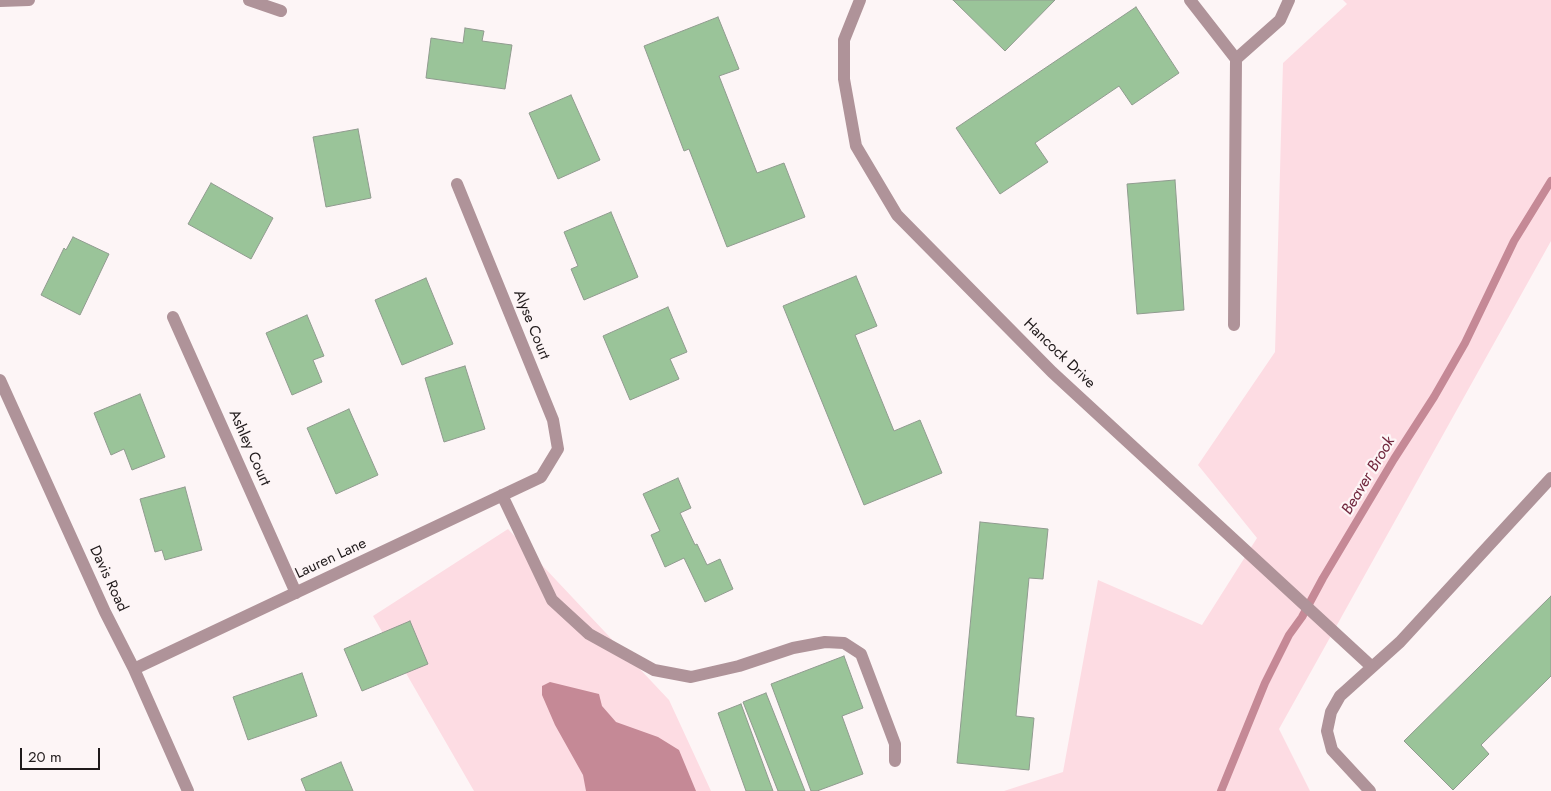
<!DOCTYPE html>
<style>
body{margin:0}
#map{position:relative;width:1551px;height:791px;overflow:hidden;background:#fdf5f6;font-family:Jost,sans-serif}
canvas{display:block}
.scale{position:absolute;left:20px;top:748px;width:80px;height:22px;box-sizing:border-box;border:2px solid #201a1b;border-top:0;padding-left:6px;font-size:15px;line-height:18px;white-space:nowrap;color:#201a1b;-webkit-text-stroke:4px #fdf5f6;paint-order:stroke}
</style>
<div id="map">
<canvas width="1551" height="791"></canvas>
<div class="scale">20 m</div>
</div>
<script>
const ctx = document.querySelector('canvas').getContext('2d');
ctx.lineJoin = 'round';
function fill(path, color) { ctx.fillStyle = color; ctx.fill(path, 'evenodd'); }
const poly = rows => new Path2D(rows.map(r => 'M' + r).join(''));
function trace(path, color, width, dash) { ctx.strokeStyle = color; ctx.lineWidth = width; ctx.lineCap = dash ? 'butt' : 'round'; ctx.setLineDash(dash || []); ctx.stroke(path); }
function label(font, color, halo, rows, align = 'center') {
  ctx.font = font + ' Jost,sans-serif'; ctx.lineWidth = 4.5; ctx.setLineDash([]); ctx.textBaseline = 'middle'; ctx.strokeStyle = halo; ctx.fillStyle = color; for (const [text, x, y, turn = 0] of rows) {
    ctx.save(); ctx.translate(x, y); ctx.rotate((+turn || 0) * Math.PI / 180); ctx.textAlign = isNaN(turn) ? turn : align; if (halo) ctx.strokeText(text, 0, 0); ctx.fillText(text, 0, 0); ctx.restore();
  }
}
fill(poly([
 [1343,0,1551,0,1551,241,1279,729,1310,791,1004,791,1063,772,1098,580,1202,625,1257,538,1198,465,1275,352,1283,63,1347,4],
 [508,529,669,700,711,791,474,791,373,616]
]), '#fddce3');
fill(poly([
 [550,682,599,694,602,706,616,722,658,737,679,750,696,791,586,791,583,775,555,725,542,695,542,686]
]), '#c58996');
trace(poly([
 [1221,791,1265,683,1289,635,1302,617,1323,578,1394,459,1434,397,1465,343,1514,241,1551,181]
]), '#c58996', 8);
const building = poly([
 [953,0,1055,0,1005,51,953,0],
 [1136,7,1179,73,1132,105,1119,86,1035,143,1048,162,1000,194,956,128,1136,7],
 [718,17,739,69,719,76,757,173,784,163,805,217,727,247,689,149,684,151,644,46,718,17],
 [465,28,484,31,482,41,512,45,505,89,426,78,431,38,463,43,465,28],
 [571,95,600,160,558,179,529,113,571,95],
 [358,129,371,198,326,207,313,137,358,129],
 [1175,180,1184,310,1137,314,1127,184,1175,180],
 [211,183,273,218,251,259,188,224,211,183],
 [611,212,638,277,584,300,571,269,578,266,564,232,611,212],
 [73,237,109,254,80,315,41,295,64,248,66,250,73,237],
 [856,276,877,326,855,335,894,431,920,420,942,473,864,505,783,306,856,276],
 [426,278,453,344,402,365,375,300,426,278],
 [668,307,687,352,670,359,679,379,630,400,603,336,668,307],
 [307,315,324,356,313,360,322,382,292,395,266,333,307,315],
 [465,366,485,429,444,442,425,378,465,366],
 [140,394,165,457,132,470,124,449,111,455,94,413,140,394],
 [349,409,378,475,336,494,307,428,349,409],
 [678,478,691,508,680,513,695,545,697,544,707,565,720,559,733,589,705,602,684,558,665,567,651,535,660,531,643,494,678,478],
 [185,487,202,550,165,560,162,550,155,552,140,499,185,487],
 [980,522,1048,529,1043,579,1029,578,1016,716,1034,718,1029,770,957,763,980,522],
 [1551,596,1551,676,1481,745,1489,754,1453,790,1404,741,1551,596],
 [410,621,428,664,362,691,344,649,410,621],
 [844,656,863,708,842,716,863,774,817,791,811,791,771,684,844,656],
 [302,673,317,716,248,740,233,697,302,673],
 [766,693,805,791,778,791,743,702,766,693],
 [741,704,773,791,746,791,718,713,741,704],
 [341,762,353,791,306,791,301,779,341,762]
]);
fill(building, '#9ac499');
trace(building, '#909b8f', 1);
trace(poly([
 [249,0,281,11],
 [860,0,844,40,844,79,856,146,897,215,1052,372,1372,667],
 [1190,0,1236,59,1234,325],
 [0,1,29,0],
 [1236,59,1280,20,1289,0],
 [173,317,296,593],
 [0,380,105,612,134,669,188,791],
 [502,495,552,600,589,634,654,670,691,677,739,666,793,648,825,642,844,643,861,654,895,744,895,761],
 [134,669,541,477,558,449,553,420,457,184],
 [1370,791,1332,750,1327,731,1331,712,1340,696,1400,642,1551,478]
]), '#af9399', 12);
label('15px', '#201a1b', '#fdf5f6', [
 ["Alyse Court",531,325,68],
 ["Hancock Drive",1059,354,44],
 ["Ashley Court",249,448,66],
 ["Lauren Lane",331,559,-25],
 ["Davis Road",108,579,65]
]);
label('italic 16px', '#732a40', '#fdf5f6', [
 ["Beaver Brook",1369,476,-59]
]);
</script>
